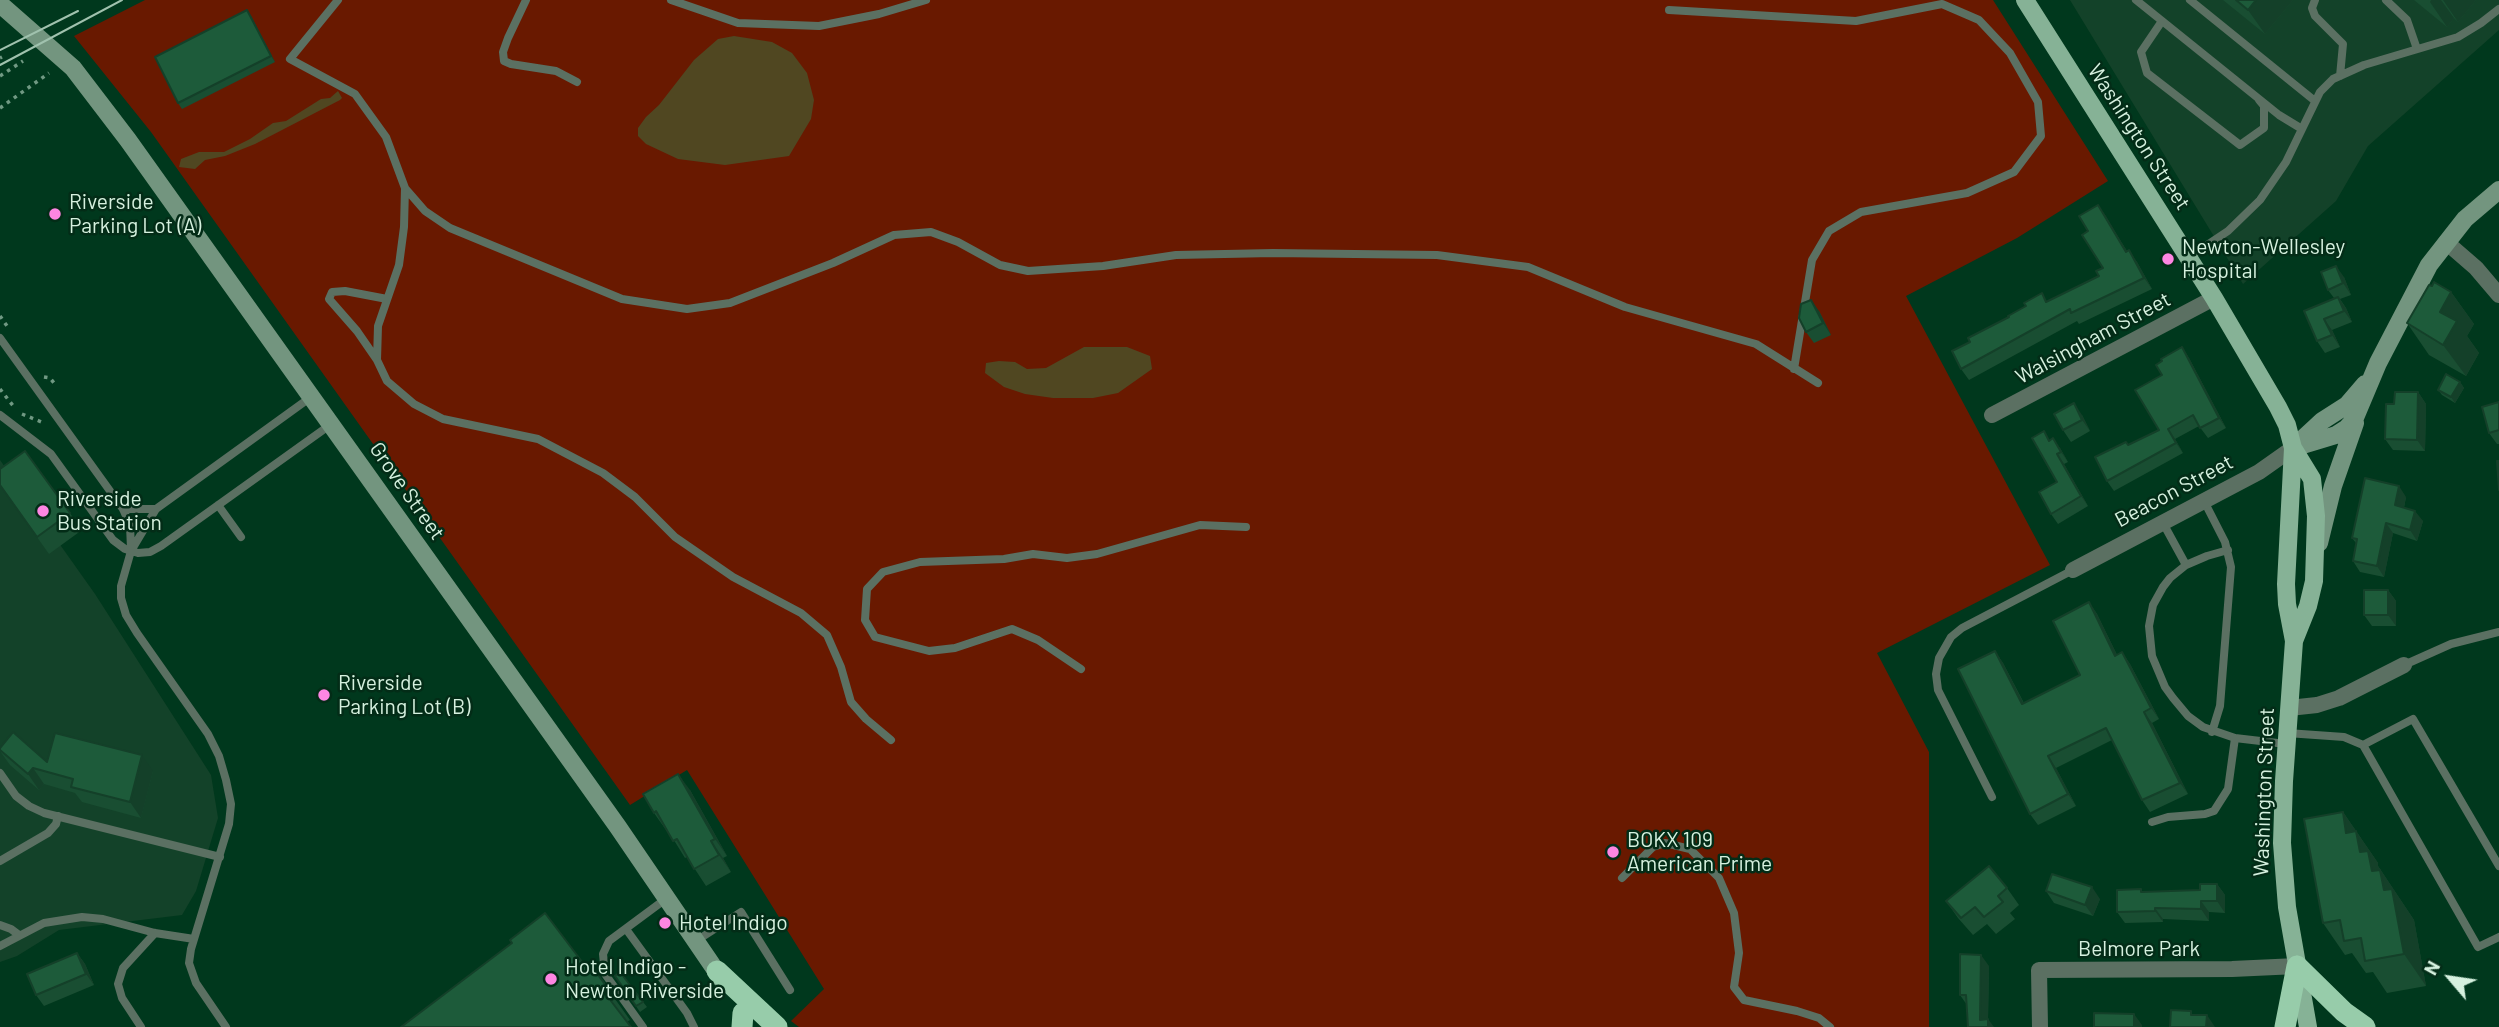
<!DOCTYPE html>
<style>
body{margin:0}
#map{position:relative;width:2499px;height:1027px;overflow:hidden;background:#00381d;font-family:Barlow,sans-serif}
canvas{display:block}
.north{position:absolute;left:2415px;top:943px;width:70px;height:70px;-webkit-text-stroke:5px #032c17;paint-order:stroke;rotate:299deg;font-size:19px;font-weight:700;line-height:28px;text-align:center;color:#d6f1df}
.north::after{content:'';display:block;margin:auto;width:24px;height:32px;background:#d6f1df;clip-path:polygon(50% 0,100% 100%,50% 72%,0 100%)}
</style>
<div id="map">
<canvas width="2499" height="1027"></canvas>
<div class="north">N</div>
</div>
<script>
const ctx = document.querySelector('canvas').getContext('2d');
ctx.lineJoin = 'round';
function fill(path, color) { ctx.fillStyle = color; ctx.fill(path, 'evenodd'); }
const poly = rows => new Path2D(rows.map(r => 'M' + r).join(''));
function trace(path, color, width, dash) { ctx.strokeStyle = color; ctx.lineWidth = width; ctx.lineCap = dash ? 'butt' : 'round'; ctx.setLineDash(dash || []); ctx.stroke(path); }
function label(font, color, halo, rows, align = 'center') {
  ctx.font = font + ' Barlow,sans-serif'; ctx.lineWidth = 5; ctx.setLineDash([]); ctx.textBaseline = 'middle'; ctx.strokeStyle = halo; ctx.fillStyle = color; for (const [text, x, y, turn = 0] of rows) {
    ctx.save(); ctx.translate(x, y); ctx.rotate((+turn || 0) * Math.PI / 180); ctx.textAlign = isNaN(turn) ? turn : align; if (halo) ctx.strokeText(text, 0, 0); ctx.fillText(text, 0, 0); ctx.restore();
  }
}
fill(poly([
 [2070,0,2499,0,2499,30,2368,146,2336,201,2243,284],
 [0,460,95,594,211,775,218,818,196,891,182,915,59,930,17,956,0,962]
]), '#134229');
fill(poly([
 [145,0,1993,0,2108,181,2017,238,1906,296,2050,565,1877,653,1929,752,1929,1027,799,1027,791,1021,824,989,687,770,630,805,151,132,74,36]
]), '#691900');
fill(poly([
 [734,36,772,42,792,53,807,73,814,100,811,119,789,156,725,165,678,159,646,144,638,136,638,128,646,117,659,105,694,60,718,39],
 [338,91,342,98,340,100,255,144,225,156,205,160,195,169,179,167,181,159,199,152,224,152,250,139,273,123,286,121,321,99,330,98],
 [1084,347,1127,347,1150,356,1152,369,1118,393,1093,398,1053,398,1025,394,1004,387,985,373,986,363,999,361,1015,362,1027,369,1046,368]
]), '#504721');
trace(poly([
 [0,58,2,57],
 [0,76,23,61],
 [0,108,49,73],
 [0,316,7,326],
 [44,377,50,378,54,383],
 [0,389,14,407],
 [22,414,44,423]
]), '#709983', 3.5, [3.5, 5]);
trace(poly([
 [338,0,290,59,355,94,386,137,405,188,425,211,450,228,622,299,687,309,730,303,833,263,894,235,931,232,958,242,1000,265,1028,271,1103,266,1176,255,1273,253,1437,255,1528,267,1625,307,1756,344,1818,383],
 [526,0,508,38,503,52,504,61,511,64,556,71,577,82],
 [671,0,738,23,819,26,879,14,926,0],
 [2136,0,2279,115,2302,129],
 [2190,0,2315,101],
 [2315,0,2312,8,2315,16,2343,44,2340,76],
 [2386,0,2407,20,2417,49],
 [1669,10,1856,21,1942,4,1979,20,2010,53,2038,102,2041,136,2014,172,1967,193,1861,212,1829,231,1812,260,1794,369],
 [2162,21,2141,52,2147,73,2240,145,2264,128,2264,106,2259,100],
 [405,188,404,227,399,265,378,326,377,360,387,381,414,404,443,419,538,439,603,473,635,497,675,537,733,577,801,613,827,635,841,667,851,702,866,719,891,740],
 [2189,257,2228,231,2260,200,2286,162,2320,92,2333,79,2364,65,2458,37,2481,23,2499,9],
 [0,338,123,509,130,525,131,549],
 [377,360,357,331,329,299,332,292,345,291,387,299],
 [0,415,51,454,113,540,125,549,138,553,150,552,161,546,330,425],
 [2204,501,2225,542,2231,567,2220,706,2212,732],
 [218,505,241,537],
 [123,509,156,509,311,397],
 [156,509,131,551,121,586,121,598,126,615,137,633,208,734,219,756,226,780,231,804,229,824,191,949,189,963,196,983,226,1027],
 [2163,523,2186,565],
 [2228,550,2207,556,2186,565,2170,578,2163,587,2153,605,2149,626,2152,656,2165,687,2173,698,2188,716,2203,727,2235,738,2286,744],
 [2404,665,2451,644,2499,632],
 [1081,669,1038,640,1012,629,955,648,929,651,875,637,865,620,867,589,883,572,920,562,1004,559,1033,554,1067,558,1097,554,1200,525,1246,527],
 [2287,733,2344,737,2363,745,2478,947,2499,937],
 [2363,745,2413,719,2499,866],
 [0,773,16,796,29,806,44,813,220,857],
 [1992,797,1938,690,1936,674,1939,658,1951,637,1962,628,2073,570],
 [2152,822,2168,817,2205,814,2214,811,2228,789,2235,738],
 [0,861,48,833,56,824,58,816],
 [1622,878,1653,847,1665,843,1690,849,1719,878,1734,913,1739,953,1734,987,1744,1000,1797,1011,1819,1018,1830,1027],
 [0,925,11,929,19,935],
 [626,929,687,1013,694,1027],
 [696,941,741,912,790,990],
 [0,946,44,923,82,917,103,919,155,933,194,939],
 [141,1027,122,998,118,984,123,968,155,933],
 [643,1027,605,974,603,954,609,941,667,898]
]), '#5b7062', 8);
trace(poly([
 [2446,242,2476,268,2499,295],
 [1992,415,2214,298],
 [2073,570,2259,472,2293,448],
 [2289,708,2317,705,2339,698,2404,665],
 [2040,1027,2039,970,2232,969,2297,966]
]), '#5b7062', 16);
trace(poly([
 [0,4,73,68,128,140,618,827,723,981],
 [2295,446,2322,421,2347,405,2365,384],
 [2293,448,2336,435,2347,428,2354,420,2378,363,2429,265,2465,219,2499,190],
 [2319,543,2333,486,2355,423]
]), '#73957f', 18);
trace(poly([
 [2025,0,2214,298,2278,407,2287,425,2293,448,2312,479,2316,516,2314,581,2308,606,2294,641],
 [2293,448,2286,584,2287,604,2294,641,2284,781,2282,843,2287,907,2308,1027]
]), '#86b296', 18);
trace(poly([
 [2297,966,2344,1012,2365,1027],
 [717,971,777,1027],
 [742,1027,743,1013],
 [2285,1027,2297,966]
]), '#97ccaa', 21);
trace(poly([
 [0,50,78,11],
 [0,65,122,0]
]), '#a0c2ae', 2);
fill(poly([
 [2223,0,2293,0,2265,34],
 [2414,0,2476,0,2458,22,2454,18,2447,27],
 [251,16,275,62,182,109,178,103],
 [2098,205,2127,251,2137,262,2152,289,2079,324,2077,321,1969,380,1961,369,2047,301,2099,276,2103,268],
 [2344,277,2351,295,2340,299,2346,308,2352,322,2332,330,2340,347,2325,353,2317,341,2304,311,2334,298,2328,290],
 [2451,292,2474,324,2467,336,2479,353,2466,376,2429,355,2407,323],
 [1819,311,1831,335,1814,343,1806,332],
 [2182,347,2189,358,2226,428,2208,438,2199,426,2175,439,2183,453,2114,491,2107,481,2129,445,2159,430,2162,361],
 [2460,382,2464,388,2455,403,2442,395,2438,390],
 [2418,392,2426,404,2425,451,2393,450,2385,439,2394,404],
 [2499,402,2499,444,2497,444,2489,433],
 [2082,415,2090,431,2071,442,2063,430],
 [2050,440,2060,448,2068,462,2064,464,2088,506,2058,524,2051,514,2057,482],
 [25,451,82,530,49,554,0,485],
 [2406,497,2404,508,2423,521,2417,541,2393,533,2384,577,2360,572,2353,561,2356,543,2352,538],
 [2388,590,2396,601,2396,626,2372,626,2364,615],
 [2089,602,2097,614,2117,655,2122,652,2130,664,2159,719,2152,723,2188,794,2150,812,2142,800,2112,740,2056,768,2076,806,2038,825,2030,814,1995,651,2003,663,2024,703,2080,675],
 [0,751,47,762,153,771,141,818,82,802,75,793,44,784,39,790,10,765],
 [690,790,727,856,723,858,731,872,706,886,687,857,685,858,667,829,666,830,654,813],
 [2343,812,2378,863,2378,866,2414,920,2426,986,2387,993,2373,972,2366,973,2352,953,2345,955,2323,923],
 [2217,884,2225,895,2225,913,2209,912,2209,921,2163,919,2163,922,2125,923,2117,912,2143,892,2200,890],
 [2007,888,2019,905,2010,913,2015,919,1996,934,1987,924,1973,935,1958,918,1946,901],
 [2046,891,2100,899,2093,916,2054,903],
 [77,953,85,964,94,985,44,1006,36,995],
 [1989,966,1988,1019,1967,1005,1960,995],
 [593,968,630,1020,627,1022,589,971],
 [620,972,647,1007,640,1012,615,976]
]), '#194e32');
fill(poly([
 [2256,0,2293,0,2265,34,2248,10],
 [2431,0,2441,0,2454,18,2447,27,2430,2],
 [2443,0,2476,0,2458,22],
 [247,10,251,16,275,62,271,56],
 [2098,205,2106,216,2134,263,2126,252],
 [2129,250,2137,262,2152,289,2144,278],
 [2336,266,2344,277,2351,295,2343,283],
 [2451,292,2474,324,2467,336,2479,353,2466,376,2443,345,2440,312],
 [2338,297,2346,308,2352,322,2344,311],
 [1811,300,1819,311,1831,335,1823,323],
 [2324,319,2332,330,2340,347,2332,335],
 [2182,347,2189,358,2226,428,2219,418],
 [2460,382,2464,388,2455,403,2451,397],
 [2418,392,2426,404,2425,451,2417,440],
 [2074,403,2082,415,2090,431,2082,420],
 [2168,429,2175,439,2183,453,2176,443],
 [2053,438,2060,448,2068,462,2061,452],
 [2057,454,2064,464,2088,506,2081,496],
 [2399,486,2406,497,2402,516,2395,505],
 [2415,511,2423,521,2417,541,2410,530],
 [2386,523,2393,533,2384,577,2377,566],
 [2388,590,2396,601,2396,626,2388,615],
 [2089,602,2097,614,2123,667,2115,656],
 [1995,651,2003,663,2030,716,2022,704],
 [2122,652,2130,664,2159,719,2151,708],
 [2144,712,2152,723,2188,794,2180,783],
 [142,755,153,771,141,818,130,802],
 [2048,756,2056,768,2076,806,2068,794],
 [33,768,44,784,39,790,28,774],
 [678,774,690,790,727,856,715,839],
 [2343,812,2378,863,2378,866,2414,920,2426,986,2404,954,2346,833],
 [711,841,723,858,731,872,719,855],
 [2217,884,2225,895,2225,913,2217,901],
 [2092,887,2100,899,2093,916,2085,905],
 [2201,901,2209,912,2209,921,2201,909],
 [2155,908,2163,919,2163,922,2155,911],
 [77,953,85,964,94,985,86,974],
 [1981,955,1989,966,1988,1019,1994,1027,1988,1027,1980,1020],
 [2134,1014,2142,1025,2142,1027,2134,1027],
 [2207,1015,2215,1027,2206,1027]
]), '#144029');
const building = poly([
 [2236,0,2256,0,2248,10,2236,0],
 [247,10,271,56,178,103,155,57,247,10],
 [2098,205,2126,252,2129,250,2144,278,2071,313,2070,309,1961,369,1952,351,1970,342,1968,338,2009,317,2008,316,2026,306,2024,303,2042,293,2046,302,2099,276,2096,271,2103,268,2082,235,2088,231,2079,216,2098,205],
 [2336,266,2343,283,2328,290,2321,272,2336,266],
 [2434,282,2451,292,2440,312,2457,321,2443,345,2407,323,2429,285,2432,286,2434,282],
 [2338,297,2344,311,2324,319,2332,335,2317,341,2304,311,2338,297],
 [1811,300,1823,323,1806,332,1799,318,1801,304,1811,300],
 [2182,347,2219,418,2200,428,2193,415,2168,429,2176,443,2107,481,2095,457,2126,442,2128,445,2159,430,2135,390,2162,375,2156,365,2162,361,2161,359,2182,347],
 [2446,374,2460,382,2451,397,2438,390,2446,374],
 [2395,392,2418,392,2417,440,2385,439,2386,404,2394,404,2395,392],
 [2499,402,2499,430,2489,433,2482,407,2499,402],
 [2074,403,2082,420,2063,430,2054,414,2074,403],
 [2044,431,2049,441,2053,438,2061,452,2057,454,2081,496,2051,514,2039,492,2057,482,2032,438,2044,431],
 [25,451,70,513,37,537,0,485,0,469,25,451],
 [2497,461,2499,461,2499,490,2497,461],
 [2365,478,2399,486,2395,505,2415,511,2410,530,2386,523,2377,566,2353,561,2357,539,2352,538,2365,478],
 [2364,590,2388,590,2388,615,2364,615,2364,590],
 [2089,602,2115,656,2122,652,2151,708,2144,712,2180,783,2142,800,2106,728,2048,756,2068,794,2030,814,1958,669,1995,651,2022,704,2080,675,2053,621,2089,602],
 [13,732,47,762,55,733,142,755,130,802,71,787,73,779,33,768,28,774,0,750,0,748,13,732],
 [678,774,715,839,711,841,719,855,694,869,677,839,673,841,656,811,654,813,643,794,678,774],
 [2343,812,2346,833,2356,831,2360,852,2368,851,2372,871,2380,870,2384,890,2392,889,2404,954,2365,961,2361,938,2344,941,2340,920,2323,923,2304,819,2343,812],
 [1989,866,2007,888,1998,896,2003,902,1984,917,1975,907,1961,918,1946,901,1989,866],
 [2052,874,2092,887,2085,905,2046,891,2052,874],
 [2200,884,2217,884,2217,901,2201,901,2201,909,2155,908,2155,911,2117,912,2117,890,2141,889,2141,892,2200,890,2200,884],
 [545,913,589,971,593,968,615,998,611,1001,631,1027,401,1027,512,943,510,940,545,913],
 [77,953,86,974,36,995,27,974,77,953],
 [1960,954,1981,955,1980,1020,1988,1019,1988,1027,1968,1027,1966,995,1960,995,1960,954],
 [620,972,643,1002,636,1006,615,976,620,972],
 [2171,1010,2191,1011,2191,1015,2207,1015,2206,1027,2170,1027,2171,1010],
 [2094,1013,2134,1014,2134,1027,2094,1027,2094,1013]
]);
fill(building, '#1d5b3a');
trace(building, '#144029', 2);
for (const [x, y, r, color] of [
 [55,214,7,"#fd86e2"],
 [2168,259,7,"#fd86e2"],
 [43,511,7,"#fd86e2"],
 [324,695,7,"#fd86e2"],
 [1613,852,7,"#fd86e2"],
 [665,923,7,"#fd86e2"],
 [551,979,7,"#fd86e2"]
]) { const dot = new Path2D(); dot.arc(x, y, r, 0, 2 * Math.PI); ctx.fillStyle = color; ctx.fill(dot); trace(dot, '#032c17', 2.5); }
label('21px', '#d6f1df', '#032c17', [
 ["Washington Street",2139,137,57],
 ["Walsingham Street",2093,338,-28],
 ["Grove Street",407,491,55],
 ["Beacon Street",2174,491,-28],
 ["Washington Street",2264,792,-88],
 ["Belmore Park",2139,949]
]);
label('21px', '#d6f1df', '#032c17', [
 ["Riverside",69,202],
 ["Parking Lot (A)",69,226],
 ["Newton-Wellesley",2182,247],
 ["Hospital",2182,271],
 ["Riverside",57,499],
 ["Bus Station",57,523],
 ["Riverside",338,683],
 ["Parking Lot (B)",338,707],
 ["BOKX 109",1627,840],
 ["American Prime",1627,864],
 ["Hotel Indigo",679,923],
 ["Hotel Indigo -",565,967],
 ["Newton Riverside",565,991]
], 'left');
</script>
